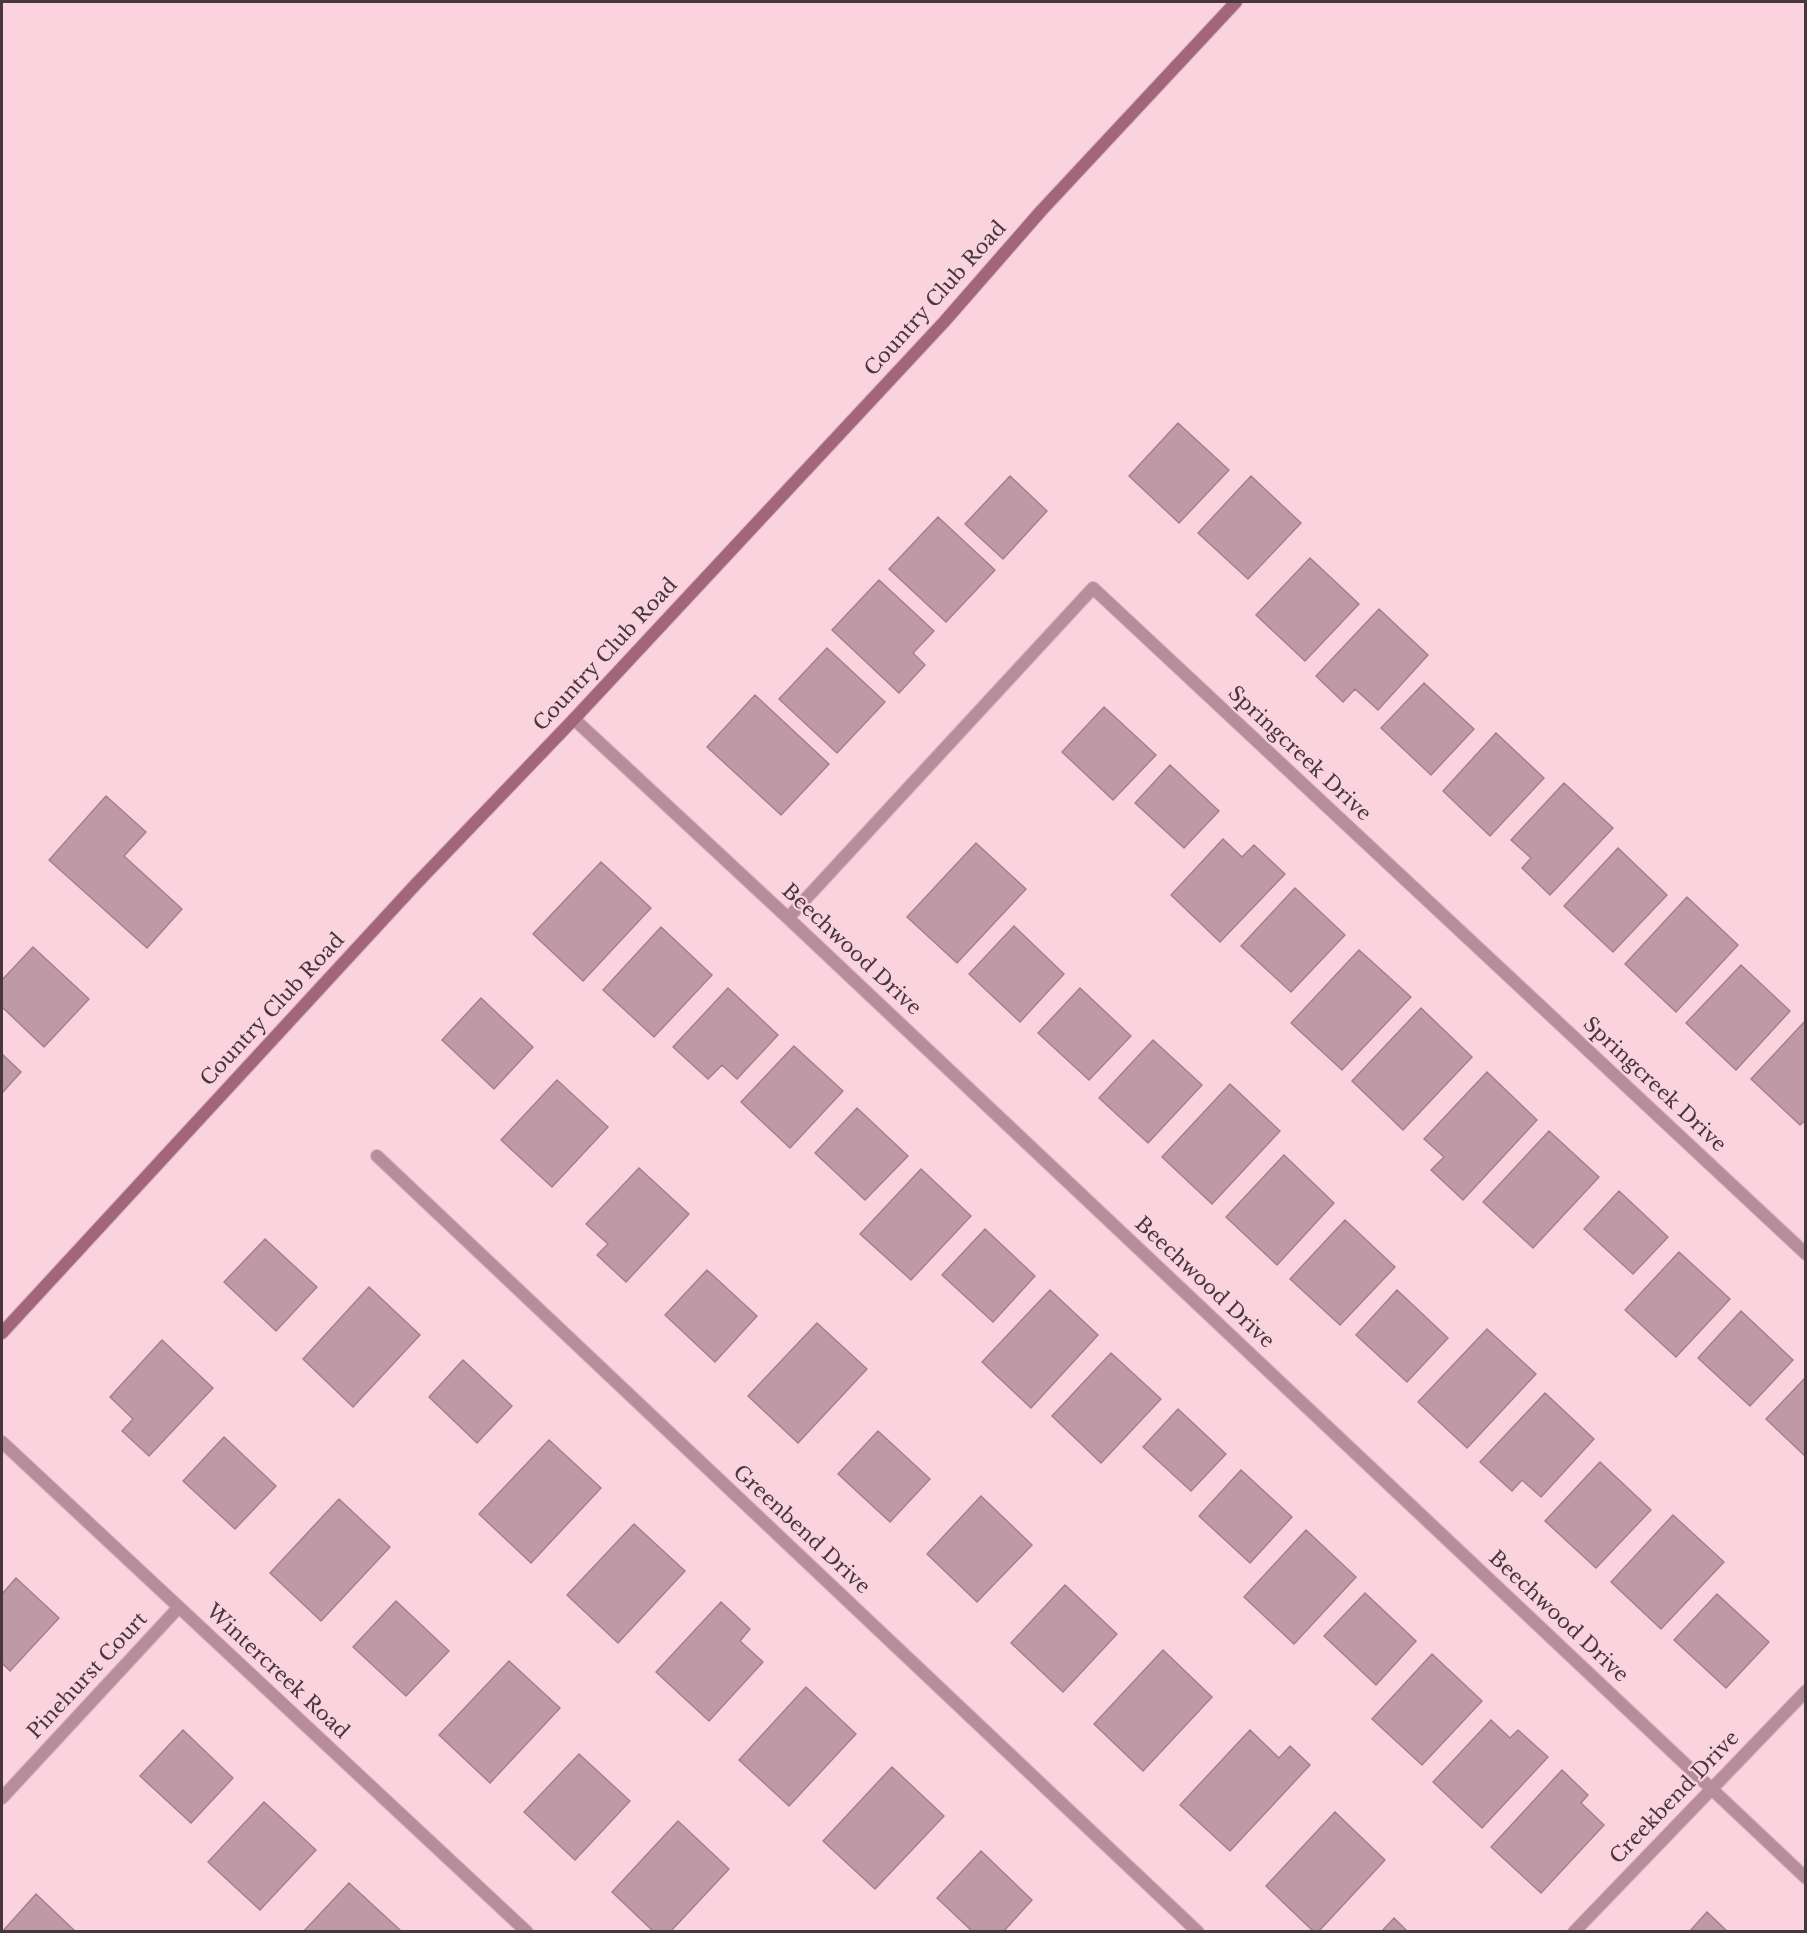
<!DOCTYPE html>
<style>
body{margin:0}
#map{position:relative;width:1807px;height:1933px;overflow:hidden;background:#fad3df;font-family:"Libre Baskerville",serif}
canvas{display:block}
.frame{position:absolute;inset:0;border:3px solid #47373c;pointer-events:none}
</style>
<div id="map">
<canvas width="1807" height="1933"></canvas>
<div class="frame"></div>
</div>
<script>
const ctx = document.querySelector('canvas').getContext('2d');
ctx.lineJoin = 'round';
function fill(path, color) { ctx.fillStyle = color; ctx.fill(path, 'evenodd'); }
const poly = rows => new Path2D(rows.map(r => 'M' + r).join(''));
function trace(path, color, width, dash) { ctx.strokeStyle = color; ctx.lineWidth = width; ctx.lineCap = dash ? 'butt' : 'round'; ctx.setLineDash(dash || []); ctx.stroke(path); }
function label(font, color, halo, rows, align = 'center') {
  ctx.font = font + ' "Libre Baskerville",serif'; ctx.lineWidth = 4.5; ctx.setLineDash([]); ctx.textBaseline = 'middle'; ctx.strokeStyle = halo; ctx.fillStyle = color; for (const [text, x, y, turn = 0] of rows) {
    ctx.save(); ctx.translate(x, y); ctx.rotate((+turn || 0) * Math.PI / 180); ctx.textAlign = isNaN(turn) ? turn : align; if (halo) ctx.strokeText(text, 0, 0); ctx.fillText(text, 0, 0); ctx.restore();
  }
}
const building = poly([
 [1178,423,1229,470,1179,523,1129,476,1178,423],
 [1010,476,1047,511,1003,559,965,524,1010,476],
 [1251,476,1301,523,1248,579,1198,533,1251,476],
 [938,517,995,570,946,622,889,569,938,517],
 [1310,558,1359,604,1305,661,1256,615,1310,558],
 [879,580,934,631,913,653,925,665,899,693,832,630,879,580],
 [1379,609,1428,655,1378,710,1355,689,1343,702,1316,676,1379,609],
 [827,648,885,702,837,753,779,699,827,648],
 [1424,683,1474,729,1431,775,1381,728,1424,683],
 [755,695,829,764,781,815,707,747,755,695],
 [1104,707,1156,755,1113,800,1062,752,1104,707],
 [1496,733,1544,778,1490,836,1443,791,1496,733],
 [1170,765,1219,811,1184,848,1135,803,1170,765],
 [1564,783,1613,828,1550,895,1522,868,1531,858,1511,840,1564,783],
 [106,796,146,832,124,856,182,909,147,948,49,860,106,796],
 [1223,839,1242,857,1254,845,1285,874,1220,942,1171,895,1223,839],
 [976,843,1026,889,957,963,907,917,976,843],
 [1618,848,1667,895,1613,952,1564,906,1618,848],
 [601,862,651,908,583,981,533,934,601,862],
 [1295,888,1345,935,1291,992,1241,946,1295,888],
 [1687,897,1738,945,1676,1012,1625,964,1687,897],
 [1014,926,1064,974,1020,1022,969,974,1014,926],
 [661,927,712,975,654,1037,603,990,661,927],
 [33,947,89,999,44,1047,2,1007,2,980,33,947],
 [1359,950,1411,997,1342,1070,1291,1023,1359,950],
 [1741,965,1790,1011,1736,1070,1686,1023,1741,965],
 [728,988,778,1035,737,1079,722,1065,708,1079,673,1047,728,988],
 [1080,988,1131,1036,1089,1080,1038,1033,1080,988],
 [481,998,533,1047,494,1089,442,1040,481,998],
 [1421,1008,1472,1057,1403,1130,1352,1081,1421,1008],
 [1806,1020,1806,1120,1800,1125,1751,1079,1806,1020],
 [1153,1040,1202,1085,1148,1143,1099,1098,1153,1040],
 [794,1046,843,1091,790,1148,741,1102,794,1046],
 [2,1054,21,1072,2,1093,2,1054],
 [1487,1072,1537,1120,1463,1200,1431,1170,1444,1157,1424,1139,1487,1072],
 [557,1080,608,1127,552,1187,501,1140,557,1080],
 [1230,1084,1280,1131,1212,1204,1162,1157,1230,1084],
 [857,1108,908,1156,865,1200,815,1153,857,1108],
 [1549,1131,1599,1177,1533,1248,1483,1202,1549,1131],
 [1284,1155,1334,1203,1277,1265,1226,1217,1284,1155],
 [639,1168,689,1214,626,1282,597,1255,608,1244,586,1224,639,1168],
 [921,1169,971,1216,911,1280,860,1234,921,1169],
 [1619,1191,1668,1237,1633,1274,1584,1229,1619,1191],
 [1345,1220,1395,1267,1340,1325,1290,1279,1345,1220],
 [985,1229,1035,1276,993,1322,942,1275,985,1229],
 [265,1239,317,1287,276,1331,224,1282,265,1239],
 [1679,1252,1730,1299,1676,1357,1625,1310,1679,1252],
 [707,1270,757,1316,715,1362,665,1315,707,1270],
 [369,1287,420,1335,353,1407,303,1359,369,1287],
 [1050,1290,1098,1335,1031,1408,982,1362,1050,1290],
 [1397,1290,1448,1338,1407,1382,1356,1335,1397,1290],
 [1741,1311,1793,1360,1750,1406,1698,1358,1741,1311],
 [817,1323,867,1369,798,1443,748,1396,817,1323],
 [1487,1329,1536,1374,1467,1448,1418,1402,1487,1329],
 [162,1340,213,1388,149,1456,122,1431,133,1419,110,1397,162,1340],
 [1111,1353,1161,1399,1101,1463,1052,1416,1111,1353],
 [463,1360,512,1406,477,1443,429,1397,463,1360],
 [1806,1377,1806,1457,1766,1419,1806,1377],
 [1545,1393,1594,1439,1541,1497,1522,1480,1512,1491,1480,1462,1545,1393],
 [1178,1409,1226,1454,1191,1491,1143,1447,1178,1409],
 [878,1431,930,1479,890,1522,838,1474,878,1431],
 [224,1437,276,1486,235,1529,183,1481,224,1437],
 [549,1440,601,1488,531,1563,479,1514,549,1440],
 [1600,1462,1651,1510,1596,1568,1545,1521,1600,1462],
 [1241,1470,1292,1517,1250,1563,1199,1516,1241,1470],
 [981,1496,1032,1545,977,1602,927,1554,981,1496],
 [339,1499,390,1547,321,1621,270,1573,339,1499],
 [1673,1515,1724,1562,1661,1629,1611,1582,1673,1515],
 [634,1524,685,1571,618,1643,567,1595,634,1524],
 [1306,1530,1356,1577,1294,1644,1244,1597,1306,1530],
 [16,1578,59,1618,10,1671,2,1663,2,1594,16,1578],
 [1065,1585,1117,1634,1063,1692,1011,1643,1065,1585],
 [1365,1593,1416,1641,1376,1685,1324,1636,1365,1593],
 [1717,1594,1769,1642,1726,1688,1674,1640,1717,1594],
 [396,1601,449,1651,406,1696,353,1647,396,1601],
 [721,1602,750,1629,740,1641,763,1662,709,1721,656,1672,721,1602],
 [1163,1650,1212,1697,1143,1771,1094,1724,1163,1650],
 [1432,1654,1482,1701,1422,1765,1372,1719,1432,1654],
 [509,1661,560,1708,490,1783,439,1735,509,1661],
 [806,1687,856,1734,789,1806,739,1760,806,1687],
 [1491,1720,1510,1738,1518,1730,1548,1757,1482,1828,1433,1782,1491,1720],
 [183,1730,233,1778,191,1823,140,1776,183,1730],
 [1250,1730,1279,1758,1290,1746,1310,1765,1230,1851,1180,1805,1250,1730],
 [579,1754,630,1801,575,1860,524,1812,579,1754],
 [892,1767,944,1816,875,1889,823,1841,892,1767],
 [1562,1770,1588,1795,1581,1803,1604,1825,1541,1893,1491,1847,1562,1770],
 [264,1802,316,1850,260,1910,208,1862,264,1802],
 [1335,1812,1385,1860,1318,1932,1314,1932,1266,1886,1335,1812],
 [678,1821,729,1869,670,1932,654,1932,612,1892,678,1821],
 [981,1851,1032,1900,1003,1932,973,1932,937,1898,981,1851],
 [349,1883,400,1930,398,1932,303,1932,349,1883],
 [36,1894,76,1932,2,1932,36,1894],
 [1707,1912,1728,1932,1689,1932,1707,1912],
 [1394,1918,1408,1932,1381,1932,1394,1918]
]);
fill(building, '#bf9aa6');
trace(building, '#a4808c', 1.5);
const street = poly([
 [574,719,788,918,1806,1878],
 [788,918,1093,588,1806,1254],
 [377,1156,1198,1932],
 [2,1442,527,1932],
 [2,1798,179,1607],
 [1574,1932,1806,1691]
]);
const secondary = poly([
 [2,1333,416,884,574,719,944,322,1041,211,1236,2]
]);
trace(street, '#d3b1bb', 14);
trace(secondary, '#d3b1bb', 14);
trace(street, '#b88d9b', 12);
trace(secondary, '#a2657b', 12);
label('20px', '#47373c', '#fad3df', [
 ["Country Club Road",936,299,-48],
 ["Country Club Road",606,655,-47],
 ["Springcreek Drive",1299,754,43],
 ["Beechwood Drive",851,950,43],
 ["Country Club Road",273,1010,-47],
 ["Springcreek Drive",1654,1085,43],
 ["Beechwood Drive",1204,1283,43],
 ["Greenbend Drive",801,1530,43],
 ["Beechwood Drive",1558,1617,43],
 ["Wintercreek Road",277,1672,43],
 ["Pinehurst Court",88,1676,-47],
 ["Creekbend Drive",1675,1798,-46]
]);
</script>
